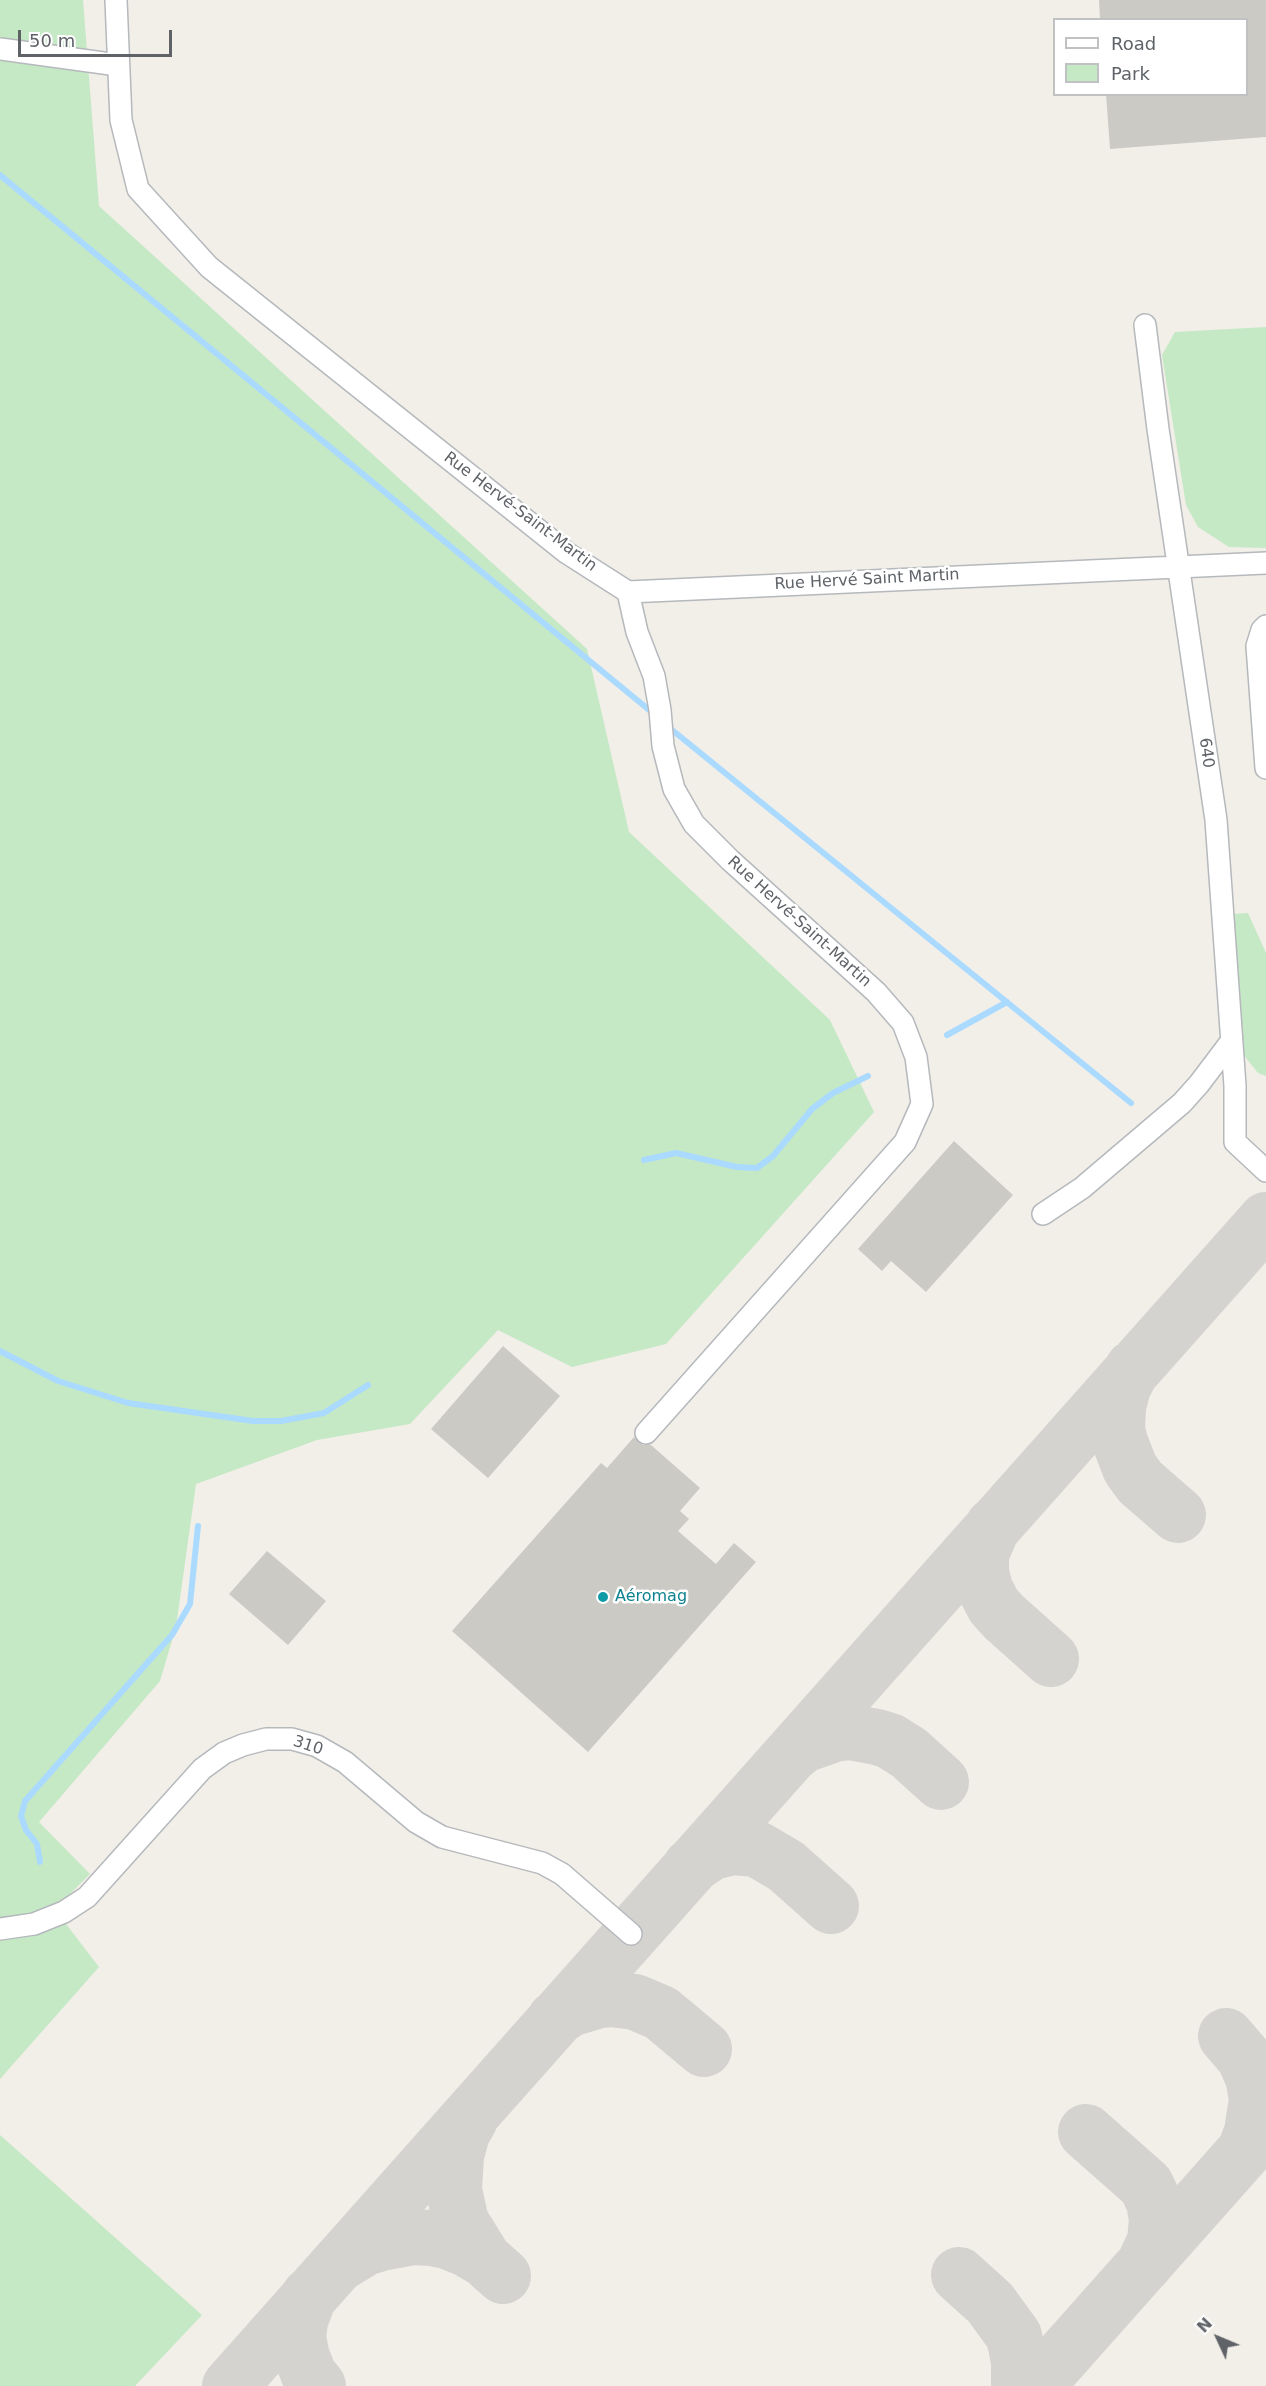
<!DOCTYPE html>
<meta charset="utf-8">
<style>
body{margin:0}
#map{position:relative;width:1266px;height:2386px;overflow:hidden;background:#f1efe8;font-family:"DejaVu Sans",sans-serif}
canvas{display:block}
.legend{position:absolute;left:1053px;top:18px;width:195px;height:78px;box-sizing:border-box;background:#fff;border:2px solid #bfc1c3;margin:0;padding:8px 10px;list-style:none;font-size:18px;color:#5f6368}
.legend li{display:flex;align-items:center;gap:12px;height:30px}
.legend b{width:30px;border:2px solid #bfc1c3}
.north{position:absolute;left:1188px;top:2308px;width:60px;height:60px;-webkit-text-stroke:4px #fff;paint-order:stroke;rotate:314deg;font-size:16px;font-weight:700;line-height:24px;text-align:center;color:#5f6368}
.north::after{content:'';display:block;margin:auto;width:21px;height:27px;background:#5f6368;clip-path:polygon(50% 0,100% 100%,50% 72%,0 100%)}
.scale{position:absolute;left:18px;top:30px;width:154px;height:27px;box-sizing:border-box;border:3px solid #5f6368;border-top:0;padding-left:8px;font-size:18px;line-height:21px;white-space:nowrap;color:#5f6368;-webkit-text-stroke:4px #fff;paint-order:stroke}
</style>
<div id="map">
<canvas width="1266" height="2386"></canvas>
<ul class="legend">
<li><b style="height:8px;background:#fff"></b>Road</li>
<li><b style="height:16px;background:#c5e8c5"></b>Park</li>
</ul>
<div class="north">N</div>
<div class="scale">50 m</div>
</div>
<script>
const ctx = document.querySelector('canvas').getContext('2d');
ctx.lineJoin = 'round';
function fill(path, color) { ctx.fillStyle = color; ctx.fill(path, 'evenodd'); }
const poly = rows => new Path2D(rows.map(r => 'M' + r).join(''));
function trace(path, color, width, dash) { ctx.strokeStyle = color; ctx.lineWidth = width; ctx.lineCap = dash ? 'butt' : 'round'; ctx.setLineDash(dash || []); ctx.stroke(path); }
function label(font, color, halo, rows, align = 'center') {
  ctx.font = font + ' "DejaVu Sans",sans-serif'; ctx.lineWidth = 5; ctx.setLineDash([]); ctx.textBaseline = 'middle'; ctx.strokeStyle = halo; ctx.fillStyle = color; for (const [text, x, y, turn = 0] of rows) {
    ctx.save(); ctx.translate(x, y); ctx.rotate((+turn || 0) * Math.PI / 180); ctx.textAlign = isNaN(turn) ? turn : align; if (halo) ctx.strokeText(text, 0, 0); ctx.fillText(text, 0, 0); ctx.restore();
  }
}
fill(poly([
 [0,0,83,0,99,206,587,649,629,832,830,1020,874,1112,666,1344,572,1367,498,1330,410,1424,317,1440,196,1484,176,1627,160,1681,39,1822,90,1874,57,1907,66,1924,99,1967,0,2079],
 [1266,327,1266,548,1229,547,1198,527,1186,505,1162,355,1175,332],
 [1248,913,1266,953,1266,1076,1258,1073,1243,1054,1233,914],
 [0,2135,202,2315,135,2386,0,2386]
]), '#c5e8c5');
trace(poly([
 [0,175,654,714],
 [666,725,1131,1103],
 [947,1035,1007,1002],
 [644,1160,676,1153,737,1167,757,1168,773,1156,812,1109,833,1093,868,1076],
 [0,1351,58,1381,128,1403,253,1421,281,1421,324,1413,368,1385],
 [40,1862,37,1844,26,1830,21,1816,25,1801,172,1635,190,1604,198,1526]
]), '#aadaff', 6);
trace(poly([
 [1133,1368,1123,1387,1118,1407,1117,1429,1120,1442,1130,1468,1140,1482,1178,1515],
 [993,1526,981,1554,981,1572,985,1589,994,1606,1004,1617,1051,1659],
 [790,1756,803,1745,834,1734,849,1732,877,1737,890,1741,909,1753,941,1782],
 [691,1866,712,1852,733,1847,757,1849,786,1866,831,1906],
 [555,2019,570,2009,600,2000,611,1999,635,2002,661,2013,704,2049],
 [1226,2036,1244,2057,1253,2077,1257,2099,1252,2132,1245,2151],
 [470,2119,462,2133,456,2156,454,2190,461,2222,484,2259],
 [1086,2132,1146,2185,1154,2202,1157,2220,1155,2241,1144,2265],
 [342,2262,365,2248,381,2243,414,2237,431,2238,447,2241,467,2249,484,2259,503,2276],
 [959,2275,990,2303,1014,2336,1019,2362,1019,2386],
 [309,2296,300,2321,298,2338,302,2357,309,2375,318,2386],
 [230,2386,1266,1220],
 [1036,2386,1266,2127]
]), '#d4d3d0', 56);
fill(poly([
 [1099,0,1266,0,1266,137,1110,149,1106,94,1246,94,1246,20,1100,20],
 [954,1141,1013,1195,926,1292,891,1261,882,1271,858,1249],
 [503,1346,560,1396,488,1478,431,1429],
 [634,1437,643,1445,651,1445,700,1488,680,1511,689,1519,678,1531,716,1564,734,1543,756,1562,588,1752,452,1631,601,1463,607,1468],
 [267,1551,326,1601,288,1645,229,1594]
]), '#cccac5');
const minor = poly([
 [116,0,121,120,138,189,209,267,567,553,628,592,637,632,654,676,660,710,663,746,674,789,694,824,730,860,876,992,903,1023,916,1057,922,1104,905,1142,646,1433],
 [0,49,118,65],
 [1145,325,1158,429,1216,820,1235,1086,1235,1142,1266,1171],
 [628,592,1266,563],
 [1266,626,1262,630,1257,646,1266,768],
 [1043,1214,1082,1188,1182,1103,1199,1084,1230,1043],
 [0,1929,34,1924,64,1912,87,1897,202,1769,224,1753,243,1745,266,1739,292,1739,317,1746,345,1762,416,1822,442,1837,542,1863,562,1874,631,1934]
]);
trace(minor, '#b5b8bc', 24);
trace(minor, '#fff', 21);
for (const [x, y, r, color] of [
 [603,1597,6,"#0f9aa8"]
]) { const dot = new Path2D(); dot.arc(x, y, r, 0, 2 * Math.PI); ctx.fillStyle = color; ctx.fill(dot); trace(dot, '#fff', 2); }
label('16px', '#5f6368', '#fff', [
 ["Rue Hervé-Saint-Martin",520,512,37],
 ["Rue Hervé Saint Martin",867,580,-3],
 ["640",1206,753,82],
 ["Rue Hervé-Saint-Martin",799,922,42],
 ["310",308,1746,18]
]);
label('16px', '#0d838f', '#fff', [
 ["Aéromag",615,1597]
], 'left');
</script>
